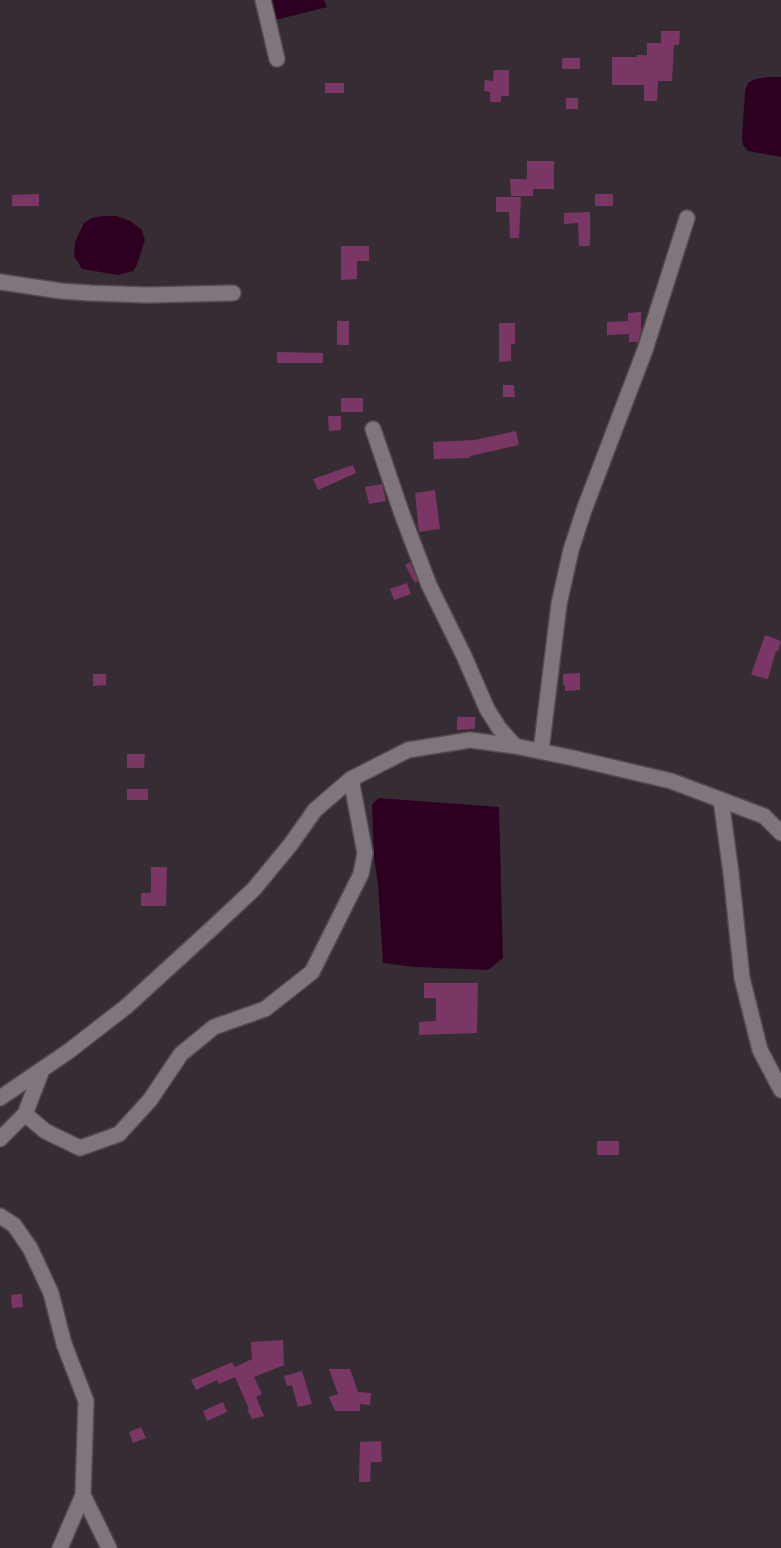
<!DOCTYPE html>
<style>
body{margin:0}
canvas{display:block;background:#362c33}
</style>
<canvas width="781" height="1548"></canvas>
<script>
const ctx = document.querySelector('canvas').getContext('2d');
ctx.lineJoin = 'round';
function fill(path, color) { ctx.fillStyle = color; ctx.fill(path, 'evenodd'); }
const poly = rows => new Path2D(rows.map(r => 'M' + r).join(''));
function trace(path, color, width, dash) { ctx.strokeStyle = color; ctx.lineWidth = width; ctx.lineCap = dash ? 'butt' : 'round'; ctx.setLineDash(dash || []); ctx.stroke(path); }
fill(poly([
 [268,0,324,0,327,7,271,21],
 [768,77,781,77,781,157,748,151,743,145,742,137,745,91,748,83,755,79],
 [102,216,117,216,130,221,142,230,145,240,136,267,133,271,118,275,82,269,74,256,75,242,84,223,92,218],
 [378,798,499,807,503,958,488,970,414,967,383,963,378,884,374,858,372,805]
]), '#2d0022');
fill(poly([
 [661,31,680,31,679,45,674,45,672,81,658,81,657,101,644,101,644,85,612,85,612,57,637,57,637,55,647,55,647,43,661,43],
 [562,58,580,58,580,69,562,69],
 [494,70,509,70,509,96,501,96,501,102,490,102,490,92,484,91,485,80,493,81],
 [325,83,344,83,344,93,325,93],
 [566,98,578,98,578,109,566,109],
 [527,161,554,161,554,189,533,189,533,196,511,196,510,179,527,179],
 [39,194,39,206,12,206,12,195],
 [595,194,613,194,613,206,595,206],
 [496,197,521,197,519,238,510,238,509,212,496,212],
 [590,212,590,246,579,246,578,223,564,224,564,213],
 [341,246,369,246,369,261,357,261,357,279,341,280],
 [641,312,641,331,638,342,629,342,629,334,607,335,607,322,628,321,628,313],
 [337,321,349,321,349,345,337,345],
 [499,323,515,323,515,344,511,344,511,361,499,362],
 [277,352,323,353,323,363,277,363],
 [503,385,514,385,515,397,503,397],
 [341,398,363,398,363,412,341,412],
 [328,416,341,416,341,430,329,431],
 [516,431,519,445,470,456,470,458,434,459,433,442,475,440],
 [353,465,356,473,318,490,313,479],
 [382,484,386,501,369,504,365,487],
 [435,490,440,529,419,532,415,493],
 [410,562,418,581,415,583,405,565],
 [407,583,411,594,394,600,390,589],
 [765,635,781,641,778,652,776,651,768,679,751,675],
 [580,673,580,690,565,691,565,685,563,685,563,674],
 [93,674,106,674,106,685,93,686],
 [457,717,475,717,475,729,457,730],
 [127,754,145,754,144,768,127,768],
 [127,789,148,789,148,800,127,800],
 [151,867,167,867,166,906,141,906,141,893,151,893],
 [424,983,478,983,477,1033,419,1035,419,1022,436,1021,436,998,424,998],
 [597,1141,619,1141,619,1155,597,1155],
 [22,1294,23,1307,12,1308,11,1295],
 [283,1340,284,1365,254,1377,262,1394,256,1397,264,1416,252,1419,247,1409,249,1409,235,1377,219,1384,217,1380,196,1390,191,1380,232,1362,235,1367,252,1359,251,1342],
 [329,1369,350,1369,358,1392,371,1393,370,1405,360,1404,360,1411,335,1411,329,1397,338,1394],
 [302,1371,312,1404,298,1407,292,1385,287,1386,284,1376],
 [223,1402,227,1412,207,1421,203,1411],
 [141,1427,146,1438,133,1443,129,1432],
 [381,1441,382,1462,371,1462,370,1482,359,1482,360,1442]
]), '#7a3766');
const street = poly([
 [263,0,277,59],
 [0,282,61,291,90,293,148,295,233,293],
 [373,429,402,514,429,585,464,656,487,709,499,728,515,746],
 [541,751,559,604,571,550,584,510,645,350,687,218],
 [721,800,731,873,742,978,760,1050,781,1090],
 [42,1070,25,1114,45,1131,80,1148,119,1134,150,1100,181,1054,214,1027,265,1009,312,972,361,874,365,853,351,779],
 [0,1098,69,1051,127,1006,209,931,254,889,291,844,315,810,351,779,408,750,470,740,515,746,573,758,671,781,764,816,781,833],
 [0,1139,25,1114],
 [0,1216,14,1225,30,1248,51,1293,64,1344,86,1401,83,1495,60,1548],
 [83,1495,109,1548]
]);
trace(street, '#524a4e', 18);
trace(street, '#81757d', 15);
</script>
